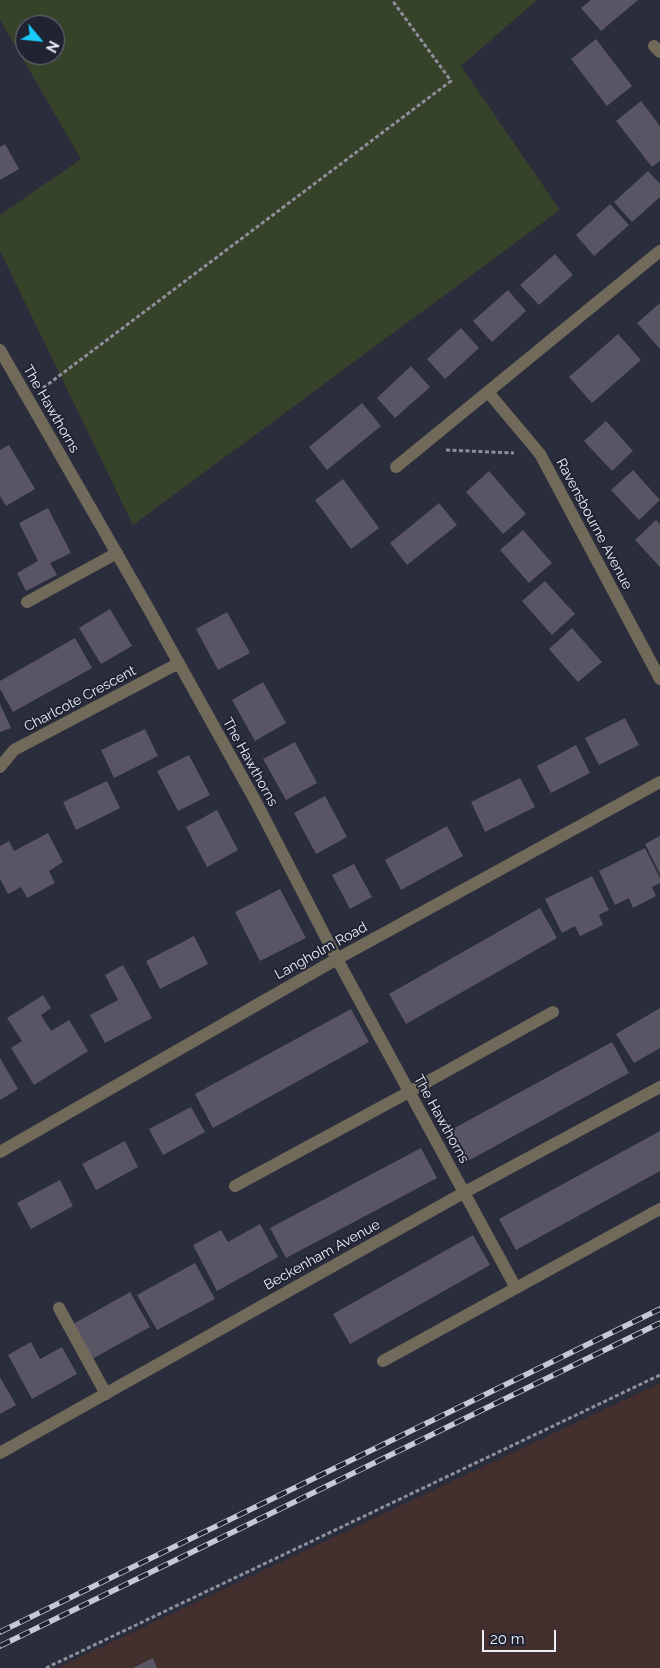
<!DOCTYPE html>
<style>
body{margin:0}
#map{position:relative;width:660px;height:1668px;overflow:hidden;background:#2a2d3b;font-family:Raleway,sans-serif}
canvas{display:block}
.north{position:absolute;left:15px;top:15px;width:50px;height:50px;box-sizing:border-box;background:#202331;border:1px solid #727481;border-radius:50%;rotate:118deg;font-size:14px;font-weight:700;line-height:20px;text-align:center;color:#eceef8}
.north::after{content:'';display:block;margin:auto;width:18px;height:22px;background:#18cafc;clip-path:polygon(50% 0,100% 100%,50% 72%,0 100%)}
.scale{position:absolute;left:482px;top:1630px;width:74px;height:22px;box-sizing:border-box;border:2px solid #eceef8;border-top:0;padding-left:6px;font-size:15px;line-height:18px;white-space:nowrap;color:#eceef8;-webkit-text-stroke:4px #202331;paint-order:stroke}
</style>
<div id="map">
<canvas width="660" height="1668"></canvas>
<div class="north">N</div>
<div class="scale">20 m</div>
</div>
<script>
const ctx = document.querySelector('canvas').getContext('2d');
ctx.lineJoin = 'round';
function fill(path, color) { ctx.fillStyle = color; ctx.fill(path, 'evenodd'); }
const poly = rows => new Path2D(rows.map(r => 'M' + r).join(''));
function trace(path, color, width, dash) { ctx.strokeStyle = color; ctx.lineWidth = width; ctx.lineCap = dash ? 'butt' : 'round'; ctx.setLineDash(dash || []); ctx.stroke(path); }
function label(font, color, halo, rows, align = 'center') {
  ctx.font = font + ' Raleway,sans-serif'; ctx.lineWidth = 4; ctx.setLineDash([]); ctx.textBaseline = 'middle'; ctx.strokeStyle = halo; ctx.fillStyle = color; for (const [text, x, y, turn = 0] of rows) {
    ctx.save(); ctx.translate(x, y); ctx.rotate((+turn || 0) * Math.PI / 180); ctx.textAlign = isNaN(turn) ? turn : align; if (halo) ctx.strokeText(text, 0, 0); ctx.fillText(text, 0, 0); ctx.restore();
  }
}
fill(poly([
 [660,1383,660,1668,57,1668]
]), '#442f2f');
fill(poly([
 [0,0,537,0,461,66,560,210,133,525,0,251,0,215,81,159,0,20],
 [25,25,55,25,55,55,25,55]
]), '#36422a');
fill(poly([
 [591,0,638,0,601,31,581,8],
 [596,39,632,86,607,106,571,59],
 [641,101,660,126,660,161,652,167,616,121],
 [5,144,19,169,0,180,0,147],
 [648,171,660,184,660,197,632,222,614,202],
 [610,204,629,225,594,256,576,235],
 [555,254,573,275,539,305,520,285],
 [508,290,526,311,492,342,473,321],
 [660,303,660,349,637,323],
 [461,328,479,348,445,379,427,359],
 [618,334,641,360,592,403,569,377],
 [411,366,430,387,395,418,377,398],
 [362,403,381,426,327,470,309,447],
 [606,421,633,451,612,471,584,441],
 [9,445,35,489,6,506,0,496,0,450],
 [633,470,660,500,639,520,611,490],
 [489,471,526,514,503,534,466,492],
 [343,479,379,528,351,549,315,500],
 [439,503,457,525,407,565,390,543],
 [48,508,71,553,50,563,57,575,26,591,17,573,38,561,19,523],
 [656,520,660,524,660,567,635,540],
 [523,530,552,563,529,583,500,550],
 [545,581,575,614,552,635,522,601],
 [110,609,132,646,101,664,79,628],
 [227,612,250,653,218,670,196,629],
 [572,628,602,662,578,682,549,649],
 [75,638,92,668,13,712,0,689,0,681],
 [263,682,286,723,255,741,232,700],
 [0,704,11,728,0,732],
 [625,718,639,745,599,765,585,738],
 [145,729,158,756,114,778,101,750],
 [295,742,317,783,286,800,263,759],
 [576,745,590,773,551,793,537,766],
 [189,755,210,795,178,811,157,771],
 [520,778,535,807,485,832,471,802],
 [107,781,120,808,76,830,63,802],
 [325,796,347,837,316,854,294,813],
 [217,810,238,850,207,867,186,827],
 [447,826,463,856,401,890,385,860],
 [48,833,63,862,49,871,55,883,27,898,21,887,8,894,0,879,0,846,9,841,14,851],
 [660,836,660,874,645,844],
 [645,848,660,878,660,883,652,887,656,896,633,908,629,898,615,905,599,871],
 [354,864,372,897,350,909,332,875],
 [592,876,609,910,599,915,603,925,580,936,575,926,562,933,545,899],
 [280,889,306,938,260,961,235,912],
 [540,908,557,938,406,1024,389,994],
 [194,936,208,964,160,989,146,961],
 [123,965,152,1018,105,1043,90,1015,118,1000,105,975],
 [43,995,51,1008,41,1015,51,1031,69,1020,88,1051,34,1085,11,1048,22,1041,7,1018],
 [660,1008,660,1048,634,1063,616,1034],
 [351,1009,369,1042,213,1128,195,1094],
 [612,1042,629,1073,466,1162,449,1131],
 [0,1058,18,1089,0,1100],
 [191,1107,205,1132,163,1155,149,1129],
 [660,1131,660,1171,516,1250,499,1219],
 [125,1141,138,1167,96,1190,82,1164],
 [421,1148,437,1178,286,1258,270,1228],
 [60,1180,73,1206,31,1229,17,1203],
 [260,1224,278,1257,217,1291,193,1245,221,1230,228,1242],
 [473,1235,490,1265,350,1344,333,1314],
 [195,1263,215,1299,157,1330,137,1295],
 [130,1292,150,1327,92,1359,73,1324],
 [31,1342,40,1359,62,1347,77,1374,32,1399,8,1355],
 [0,1377,16,1405,0,1414],
 [153,1658,157,1668,133,1668]
]), '#595565');
trace(poly([
 [43,388,451,81,392,0],
 [446,450,514,453],
 [46,1668,660,1375]
]), '#8d909b', 3, [4, 2.5]);
trace(poly([
 [27,602,117,553],
 [235,1186,409,1092,553,1012],
 [59,1308,106,1394],
 [383,1361,660,1209]
]), '#716959', 12);
trace(poly([
 [654,46,660,52],
 [0,350,147,606,256,802,337,959,516,1288],
 [488,392,540,454,660,679],
 [396,467,660,251],
 [0,767,14,750,179,663],
 [0,1152,337,959,660,782],
 [0,1453,465,1192,660,1087]
]), '#716959', 12);
const rail = poly([
 [0,1632,660,1309],
 [0,1646,660,1323]
]);
trace(rail, '#c6c9d3', 5.5);
trace(rail, '#202331', 4, [11]);
label('14px', '#eceef8', '#202331', [
 ["The Hawthorns",51,409,60],
 ["Ravensbourne Avenue",594,524,62],
 ["Charlcote Crescent",80,699,-28],
 ["The Hawthorns",250,762,61],
 ["Langholm Road",321,951,-29],
 ["The Hawthorns",441,1119,61],
 ["Beckenham Avenue",322,1255,-29]
]);
</script>
